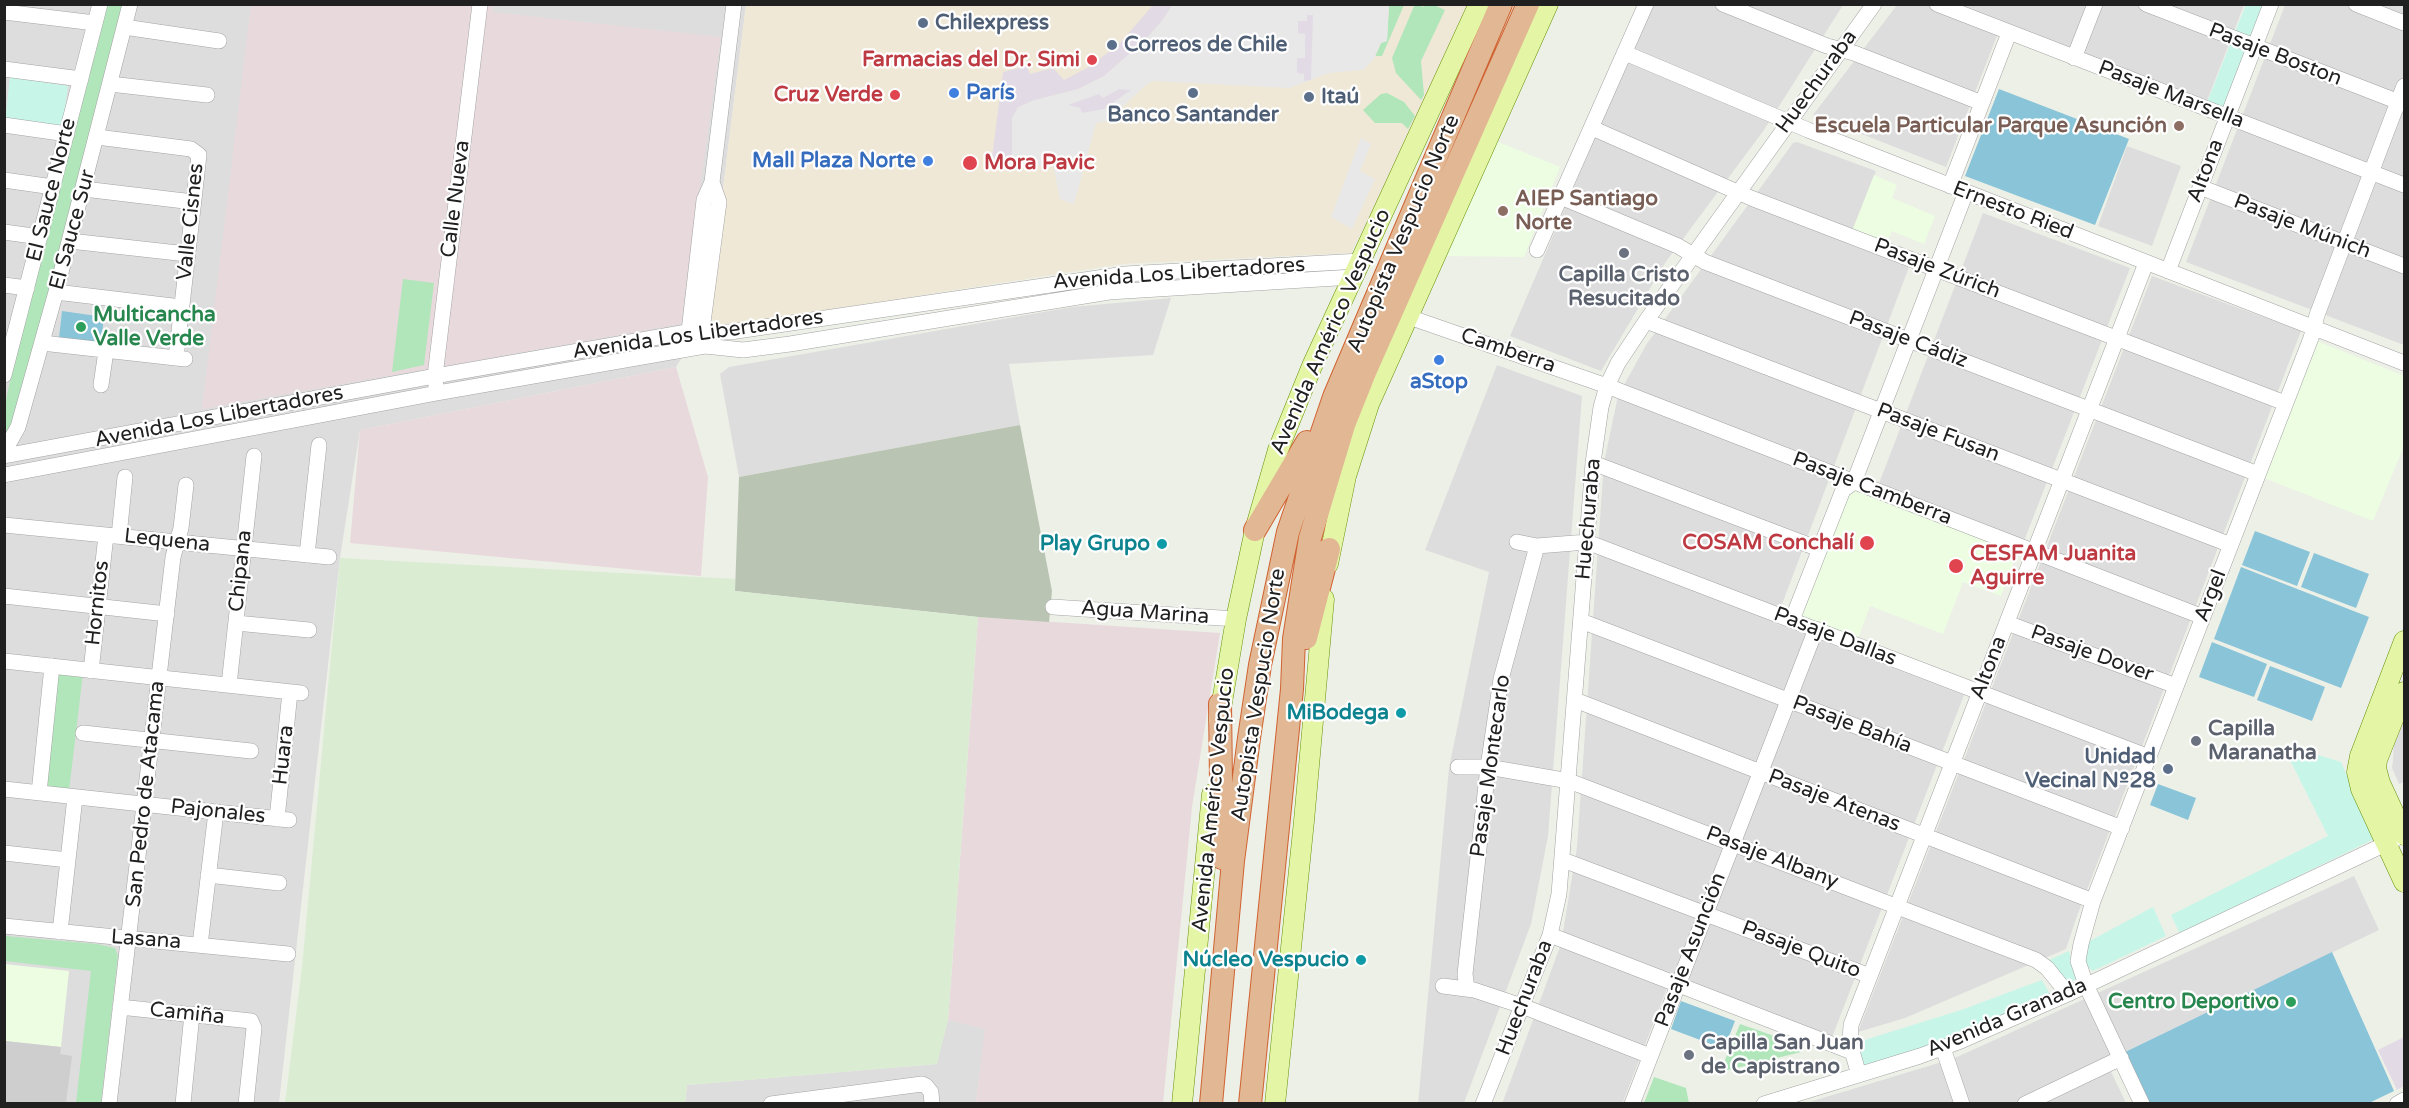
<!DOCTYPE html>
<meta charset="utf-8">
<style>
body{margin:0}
#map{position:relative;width:2409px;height:1108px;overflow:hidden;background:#edf0e7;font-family:"Varela Round",sans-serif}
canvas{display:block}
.frame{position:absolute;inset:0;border:6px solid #202020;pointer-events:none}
</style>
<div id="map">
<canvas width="2409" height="1108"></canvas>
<div class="frame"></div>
</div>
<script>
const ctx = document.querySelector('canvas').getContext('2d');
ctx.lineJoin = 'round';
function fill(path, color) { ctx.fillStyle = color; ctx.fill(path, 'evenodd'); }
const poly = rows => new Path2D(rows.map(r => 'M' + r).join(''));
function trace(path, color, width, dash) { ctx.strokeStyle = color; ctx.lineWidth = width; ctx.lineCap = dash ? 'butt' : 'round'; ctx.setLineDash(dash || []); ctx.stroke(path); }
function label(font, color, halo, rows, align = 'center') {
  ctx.font = font + ' "Varela Round",sans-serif'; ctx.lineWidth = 4.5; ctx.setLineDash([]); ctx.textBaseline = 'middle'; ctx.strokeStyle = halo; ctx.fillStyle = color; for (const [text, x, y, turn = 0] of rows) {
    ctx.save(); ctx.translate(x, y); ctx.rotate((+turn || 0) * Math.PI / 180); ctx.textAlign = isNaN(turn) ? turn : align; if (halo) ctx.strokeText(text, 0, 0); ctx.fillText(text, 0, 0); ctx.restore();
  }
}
fill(poly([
 [5,5,746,5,707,316,676,367,360,430,340,558,279,1103,5,1104],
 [1652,5,1843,5,1764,130,1665,263,1601,371,1510,336],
 [1897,5,2244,5,2205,106,2002,23,1946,167,1813,115],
 [2285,5,2404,5,2404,345,2186,262],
 [1797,142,1876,171,1849,244,1909,267,1775,623,1964,695,1831,1040,1672,975,1623,1102,1502,1104,1561,944,1577,847,1604,462,1618,396,1646,345,1793,143],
 [2127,146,2181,166,2152,246,2098,226],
 [1983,213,2130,268,2024,541,1878,486],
 [2152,276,2301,331,2077,916,2066,949,1905,1018,1858,1032],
 [1171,298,1153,355,1009,364,1020,425,739,477,720,374,729,367,1072,307],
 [1497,365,1582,396,1548,836,1531,924,1464,1103,1418,1104,1449,768,1489,572,1425,550],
 [2404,719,2404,782,2399,784,2392,768,2393,761,2394,745],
 [2354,876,2379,930,2106,1061,2126,1103,1803,1104,1955,1058],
 [948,1020,986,1028,976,1102,999,1103,685,1104,687,1085,936,1064]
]), '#dedddd');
fill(poly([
 [746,5,1471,5,1425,105,1351,253,1122,264,724,326,707,316]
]), '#efe8d7');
fill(poly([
 [251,5,493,5,492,12,721,37,681,324,202,409],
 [676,367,708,477,701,576,350,543,360,430],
 [978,617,1220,633,1192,807,1163,1103,976,1102,985,1029,948,1020]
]), '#e8d9dc');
fill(poly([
 [1496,141,1560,167,1524,257,1444,256],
 [1874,175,1897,185,1892,198,1935,216,1924,244,1892,231,1886,244,1852,231],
 [2317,341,2404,376,2404,446,2373,521,2264,478],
 [1853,488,2018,551,2001,596,1963,582,1943,634,1870,606,1857,641,1802,620,1800,614,1846,492],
 [5,964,69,971,61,1047,5,1041]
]), '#ecfde2');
fill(poly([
 [5,1041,61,1047,60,1054,72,1056,66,1103,5,1103]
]), '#cecece');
fill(poly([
 [1020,425,1052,591,1049,622,978,617,735,591,739,477]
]), '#b9c4b3');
fill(poly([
 [340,558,735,579,735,591,978,617,948,1020,937,1064,687,1085,685,1103,285,1103,302,967]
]), '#daedd3');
fill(poly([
 [1415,4,1424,7,1425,5,1434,5,1445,10,1421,61,1424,95,1421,100,1396,73,1392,58],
 [107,5,126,5,16,426,7,436,5,429,5,410,7,395,30,292],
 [1389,5,1404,5,1382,56,1375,56,1381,43,1387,41],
 [1387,93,1404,102,1415,116,1408,129,1402,123,1375,123,1363,110,1381,94],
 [403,279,434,283,424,365,392,372],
 [83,673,69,791,46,789,55,674],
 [5,936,97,944,115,948,118,956,101,1103,76,1103,91,971,5,961],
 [1740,1024,1803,1046,1801,1052,1720,1072],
 [1654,1077,1686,1088,1689,1103,1644,1103]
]), '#b0e6b9');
fill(poly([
 [2246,5,2266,5,2252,41,2234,34],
 [2231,42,2249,49,2224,112,2206,105],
 [10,77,68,86,62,130,5,122],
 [2289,746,2341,762,2374,839,2180,934,2171,915,2328,836,2291,762],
 [2153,907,2166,936,2093,971,2089,968,2084,960,2086,943],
 [2069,951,2076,979,2068,983,2049,960],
 [2042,980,2051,996,1991,1024,1863,1069,1855,1043,1961,1010]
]), '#c7f6e9');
fill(poly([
 [1999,89,2129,139,2095,225,1965,176],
 [62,311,104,317,101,343,59,338],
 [2255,531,2310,552,2297,586,2242,565],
 [2314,553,2369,574,2356,608,2301,587],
 [2241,567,2369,617,2341,688,2214,639],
 [2212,642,2267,664,2254,697,2199,677],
 [2270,666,2325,687,2312,721,2257,700],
 [2158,784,2196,798,2188,820,2150,805],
 [2332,952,2394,1091,2369,1103,2147,1103,2123,1053],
 [1681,1001,1735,1021,1724,1049,1671,1029]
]), '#8ac4d9');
fill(poly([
 [1172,5,1389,5,1387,41,1381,43,1374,59,1363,70,1329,73,1289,88,1153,81,1147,84,1107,121,1096,123,1074,204,1060,199,1053,165,1009,168,1007,157,1012,118,1018,107,1035,100,1078,89,1104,76,1146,39,1164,18],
 [1361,138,1371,144,1360,171,1375,179,1352,229,1331,217]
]), '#e8e8e8');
fill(poly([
 [1153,5,1172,5,1164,18,1146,39,1104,76,1078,89,1035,100,1018,107,1012,118,1012,155,1008,157,1009,168,995,168,992,157,1003,72,1027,66,1030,74,1053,68,1064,80,1089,67,1120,43],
 [1307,15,1313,15,1311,80,1304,81,1304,74,1297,73,1297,58,1305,58,1305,34,1298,33,1298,21,1307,21],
 [1119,89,1131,90,1104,109,1082,113,1080,108,1068,105,1099,94,1103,98],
 [2404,1037,2404,1086,2397,1090,2378,1050]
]), '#e2dbe5');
const minor = poly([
 [1723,4,1827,46,1854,53,1982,103],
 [1937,4,2404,185],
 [2146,4,2404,104],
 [2356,4,2404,23],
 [4,12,95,23],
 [124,27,219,41],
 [1625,53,1808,130,2404,363],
 [2074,58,2095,4],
 [4,69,81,79],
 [110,84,207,95],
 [4,125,67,134],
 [1592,128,1751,198,2285,403],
 [97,137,191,149,199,155,176,358],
 [4,180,53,187],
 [1950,186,2009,33],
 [2200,187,2404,266],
 [84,189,193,202],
 [1561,197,1678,246,1705,262,2258,474],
 [4,232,40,237],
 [70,241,187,254],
 [1537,250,1646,4],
 [2168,271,2271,4],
 [4,285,27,288],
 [56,292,181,307],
 [1409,317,1607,386,2203,617],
 [1646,321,2231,545],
 [704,339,702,330,719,202,712,182],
 [688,340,704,200,712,182,734,4],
 [42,343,185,359],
 [4,375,100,4],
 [101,385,106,351],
 [436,386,435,376,480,4],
 [4,452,18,427,56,292,130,4],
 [4,456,435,376,687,332,730,332,1125,274,1361,261],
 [1593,463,1819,549],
 [4,475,437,393,705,346,743,350,790,344,1109,292,1353,277],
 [4,525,329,557],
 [119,536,125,477],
 [1517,542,1537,546,1587,542,2149,757],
 [307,555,319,445],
 [4,596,167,614],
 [1053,607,1236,619],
 [1792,620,1843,490,1854,482,1966,192],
 [1581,621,2122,828],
 [236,623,309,630],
 [2007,623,2176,686],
 [4,661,301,693],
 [91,671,106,535],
 [229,685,254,456],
 [1575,700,2093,901],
 [83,733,251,751],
 [1458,767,1488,767,1569,781,2036,960,2047,968,2068,994],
 [4,789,289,820],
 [39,793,52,666],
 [277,819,290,692],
 [4,853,68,860],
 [1563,860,1870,976],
 [208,875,279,883],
 [4,926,288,954],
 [60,932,75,797],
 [1550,935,1852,1052],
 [200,945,216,812],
 [1443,986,1474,990,1522,1006,1650,1056],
 [1467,989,1465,974,1488,767,1501,679,1537,546],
 [120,1007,251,1021,254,1028,246,1104],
 [1943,1048,1962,1104],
 [1859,1075,1850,1044,1851,1025,2146,263],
 [109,1104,173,557,181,528,186,485],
 [183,1104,192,1014],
 [771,1104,922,1084,926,1086,931,1092,932,1104],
 [1483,1104,1550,935,1559,894,1593,463,1601,407,1607,386,1618,363,1646,321,1874,4],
 [1632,1104,1816,629],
 [1764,1104,1920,1056,1961,1041,2068,994,2394,840],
 [2025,1104,2121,1058],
 [2142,1104,2086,985,2078,961,2081,944,2093,901,2311,338,2317,315,2404,86],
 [2397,1104,2404,1100]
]);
const major = poly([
 [1328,564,1346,476,1369,404,1548,4],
 [2404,641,2360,756,2357,772,2361,789,2404,882],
 [2404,692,2377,760,2376,768,2380,783,2404,835],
 [1219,720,1236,619,1255,530,1278,450,1312,366,1479,4],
 [1182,1104,1212,794],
 [1275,1104,1304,821,1324,599]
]);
const highway = poly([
 [1255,530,1307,442],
 [1306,638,1329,549],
 [1220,704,1222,858],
 [1211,1104,1233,861,1249,738,1260,665,1288,532,1334,397,1501,4],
 [1250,1104,1292,689,1294,639,1310,538,1344,425,1366,370,1528,4]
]);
trace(minor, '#a4a4a4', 16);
trace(major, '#66910a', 21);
trace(highway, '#d06231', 24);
trace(minor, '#fff', 15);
trace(major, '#e4f6a5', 20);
trace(highway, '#e2b894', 22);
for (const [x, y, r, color] of [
 [923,23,6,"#5c6f8a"],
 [1112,45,6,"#5c6f8a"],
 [1092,60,6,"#e0444e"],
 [954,93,6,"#3f7fe0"],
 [1193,93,6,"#5c6f8a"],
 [895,95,6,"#e0444e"],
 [1309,97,6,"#5c6f8a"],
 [2179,126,6,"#8d6e63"],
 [928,161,6,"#3f7fe0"],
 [970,163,8,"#e0444e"],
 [1503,211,6,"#8d6e63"],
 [1624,253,6,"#6b7280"],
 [81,327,6,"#2e9e5b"],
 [1439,360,6,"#3f7fe0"],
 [1867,543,8,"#e0444e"],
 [1162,544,6,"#0f9aa8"],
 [1956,566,8,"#e0444e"],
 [1401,713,6,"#0f9aa8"],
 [2196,741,6,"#6b7280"],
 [2168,769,6,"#5c6f8a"],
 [1361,960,6,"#0f9aa8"],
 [2291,1002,6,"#2e9e5b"],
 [1689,1055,6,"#6b7280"]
]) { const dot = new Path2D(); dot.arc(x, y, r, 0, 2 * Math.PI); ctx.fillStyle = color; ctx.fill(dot); trace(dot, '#fff', 2); }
label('bold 21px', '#4e5e75', '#fff', [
 ["Chilexpress",935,23],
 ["Correos de Chile",1124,45],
 ["Itaú",1321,97],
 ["Banco Santander",1193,115,"center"],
 ["Unidad",2156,757,"right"],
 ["Vecinal Nº28",2156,781,"right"]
], 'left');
label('21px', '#202020', '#fff', [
 ["Pasaje Boston",2275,55,21],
 ["Huechuraba",1817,82,-54],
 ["Pasaje Marsella",2171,95,21],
 ["Altona",2206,171,-69],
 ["El Sauce Norte",52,190,-76],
 ["Calle Nueva",456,199,-83],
 ["Ernesto Ried",2013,211,21],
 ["Valle Cisnes",191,222,-84],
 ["Pasaje Múnich",2302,227,21],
 ["El Sauce Sur",73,230,-75],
 ["Autopista Vespucio Norte",1404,234,-67],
 ["Pasaje Zúrich",1937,269,21],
 ["Avenida Los Libertadores",1179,274,-4],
 ["Avenida Américo Vespucio",1331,332,-66],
 ["Avenida Los Libertadores",698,335,-8],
 ["Pasaje Cádiz",1908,340,21],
 ["Camberra",1508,351,19],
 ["Avenida Los Libertadores",219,417,-11],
 ["Pasaje Fusan",1938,433,21],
 ["Pasaje Camberra",1872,489,21],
 ["Huechuraba",1589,519,-85],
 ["Lequena",167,541,6],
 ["Chipana",241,571,-84],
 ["Argel",2211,596,-69],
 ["Hornitos",98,603,-84],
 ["Agua Marina",1145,613,4],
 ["Pasaje Dallas",1835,637,21],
 ["Pasaje Dover",2092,654,20],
 ["Altona",1989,668,-69],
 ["Autopista Vespucio Norte",1259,695,-81],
 ["Pasaje Bahía",1852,725,21],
 ["Huara",284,755,-84],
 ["Pasaje Montecarlo",1491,766,-82],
 ["San Pedro de Atacama",146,794,-84],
 ["Avenida Américo Vespucio",1214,800,-84],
 ["Pasaje Atenas",1834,801,21],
 ["Pajonales",218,812,6],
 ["Pasaje Albany",1772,858,21],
 ["Lasana",146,940,4],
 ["Pasaje Asunción",1691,950,-69],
 ["Pasaje Quito",1801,950,21],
 ["Huechuraba",1525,998,-69],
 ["Camiña",187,1014,6],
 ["Avenida Granada",2007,1018,-23]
]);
label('bold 21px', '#be3a42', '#fff', [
 ["Farmacias del Dr. Simi",1080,60],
 ["Cruz Verde",883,95],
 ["Mora Pavic",984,163,"left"],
 ["COSAM Conchalí",1854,543],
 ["CESFAM Juanita",1970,554,"left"],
 ["Aguirre",1970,578,"left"]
], 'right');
label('bold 21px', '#366cbe', '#fff', [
 ["París",966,93],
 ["Mall Plaza Norte",916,161,"right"],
 ["aStop",1439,382,"center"]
], 'left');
label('bold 21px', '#785e54', '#fff', [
 ["Escuela Particular Parque Asunción",2167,126],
 ["AIEP Santiago",1515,199,"left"],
 ["Norte",1515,223,"left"]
], 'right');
label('bold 21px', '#5b616d', '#fff', [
 ["Capilla Cristo",1624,275,"center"],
 ["Resucitado",1624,299,"center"],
 ["Capilla",2208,729],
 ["Maranatha",2208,753],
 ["Capilla San Juan",1701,1043],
 ["de Capistrano",1701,1067]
], 'left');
label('bold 21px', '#27864d', '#fff', [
 ["Multicancha",93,315],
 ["Valle Verde",93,339],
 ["Centro Deportivo",2279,1002,"right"]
], 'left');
label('bold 21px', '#0d838f', '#fff', [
 ["Play Grupo",1150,544],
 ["MiBodega",1389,713],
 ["Núcleo Vespucio",1349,960]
], 'right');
</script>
